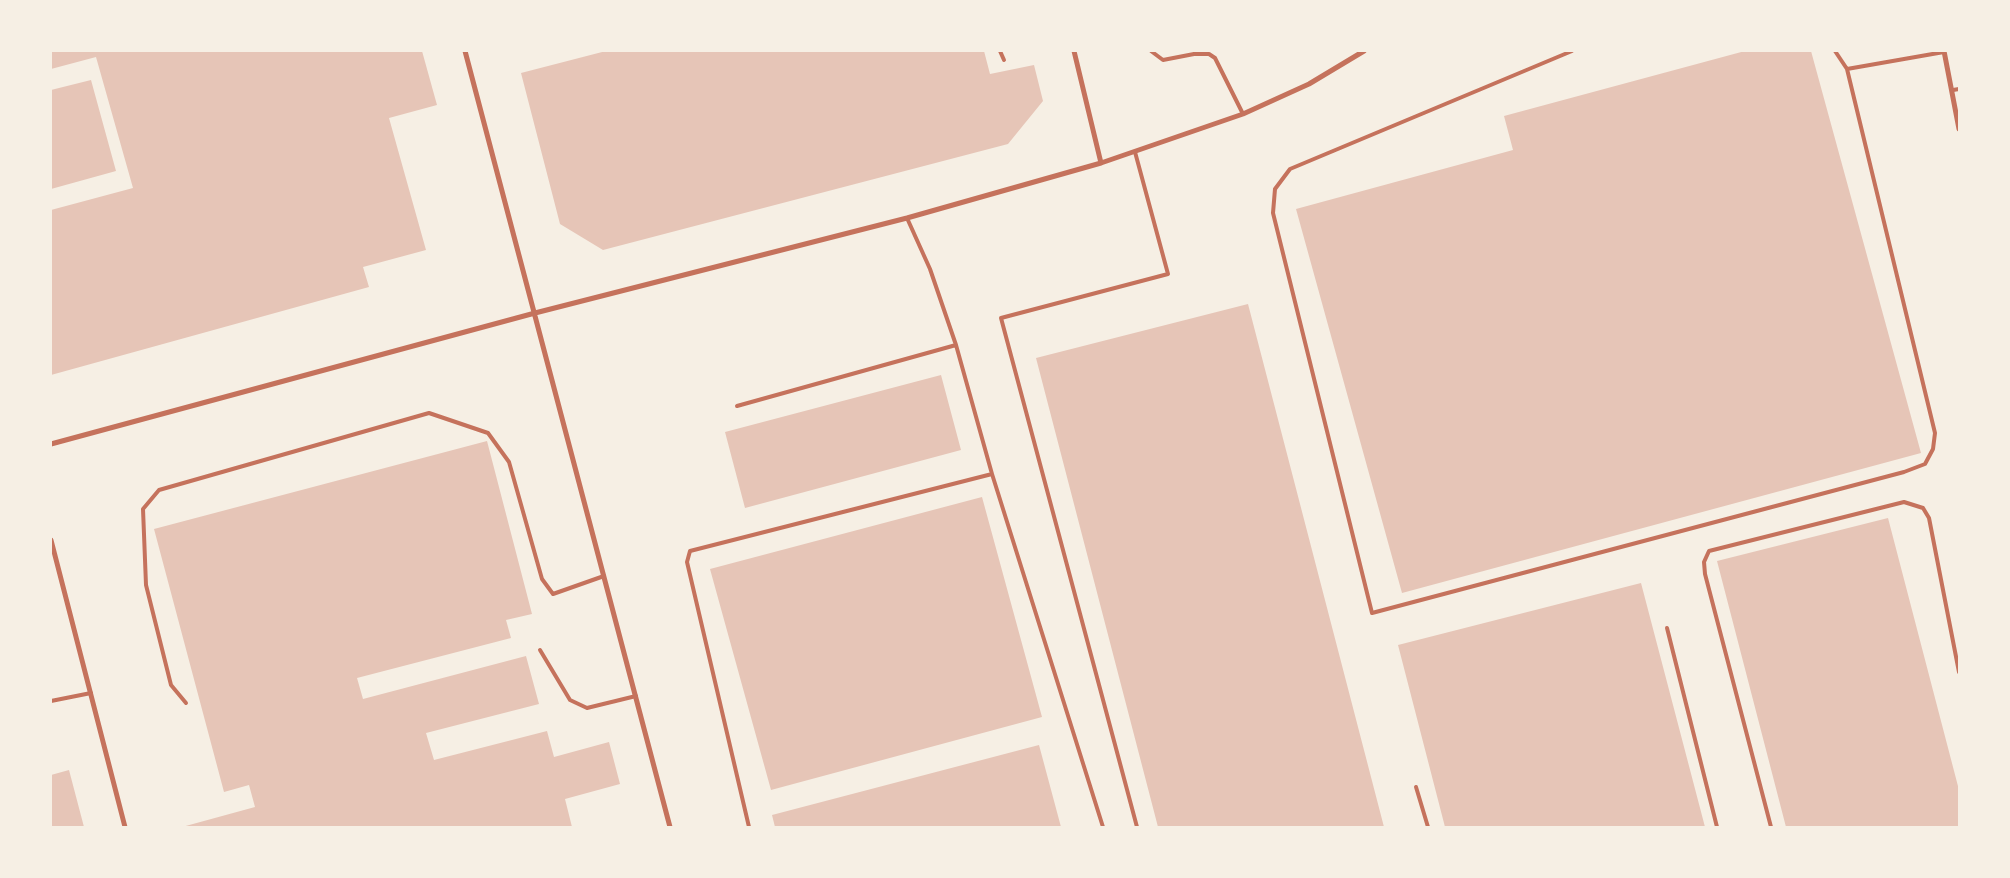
<!DOCTYPE html>
<style>
body{margin:0}
#map{position:relative;width:2010px;height:878px;overflow:hidden;background:#f6efe4;font-family:Rubik,sans-serif}
canvas{display:block}
.frame{position:absolute;inset:0;border:52px solid #f6efe4;pointer-events:none}
</style>
<div id="map">
<canvas width="2010" height="878"></canvas>
<div class="frame"></div>
</div>
<script>
const ctx = document.querySelector('canvas').getContext('2d');
ctx.lineJoin = 'round';
function fill(path, color) { ctx.fillStyle = color; ctx.fill(path, 'evenodd'); }
const poly = rows => new Path2D(rows.map(r => 'M' + r).join(''));
function trace(path, color, width, dash) { ctx.strokeStyle = color; ctx.lineWidth = width; ctx.lineCap = dash ? 'butt' : 'round'; ctx.setLineDash(dash || []); ctx.stroke(path); }
fill(poly([
 [51,51,422,51,437,105,389,118,426,250,363,267,369,287,51,375,51,210,133,188,96,57,51,69],
 [606,51,984,51,990,74,1034,65,1043,101,1008,144,603,250,560,224,521,73],
 [1745,51,1811,51,1921,453,1402,593,1296,209,1513,150,1504,116],
 [91,80,116,171,51,189,51,90],
 [1248,304,1384,827,1158,827,1036,358],
 [941,375,961,450,745,508,725,432],
 [487,441,532,614,506,620,511,638,357,678,363,699,526,656,539,704,426,733,434,760,547,731,554,757,609,742,620,784,565,799,572,827,182,827,255,807,249,785,224,792,154,529],
 [982,497,1042,717,771,790,710,569],
 [1888,518,1959,790,1959,827,1786,827,1717,561],
 [1641,583,1705,827,1445,827,1398,645],
 [1039,745,1061,827,775,827,772,815],
 [69,770,84,827,51,827,51,775]
]), '#e6c5b7');
trace(poly([
 [1000,51,1004,60],
 [1151,51,1163,60,1194,54,1209,54,1215,58,1243,114],
 [1572,51,1290,169,1275,189,1273,213,1372,613,1904,472,1925,464,1933,449,1935,433,1847,69],
 [1835,51,1847,69,1944,52],
 [1953,90,1959,89],
 [1135,152,1168,274,1001,318,1137,827],
 [907,218,930,269,956,345,992,474,1103,827],
 [737,406,956,345],
 [1667,628,1717,827],
 [540,650,570,700,587,708,636,696],
 [51,701,91,693],
 [186,703,171,685,146,585,143,509,159,490,429,413,488,433,509,462,542,579,553,594,604,576],
 [1416,787,1428,827],
 [749,827,687,562,690,551,992,474],
 [1771,827,1705,574,1704,562,1709,551,1904,502,1923,508,1929,518,1959,672]
]), '#c5725c', 4);
trace(poly([
 [465,51,670,827],
 [1074,51,1101,163],
 [1944,51,1959,129],
 [51,444,535,313,907,218,1101,163,1243,114,1309,84,1364,51],
 [51,540,125,827]
]), '#c5725c', 5);
</script>
